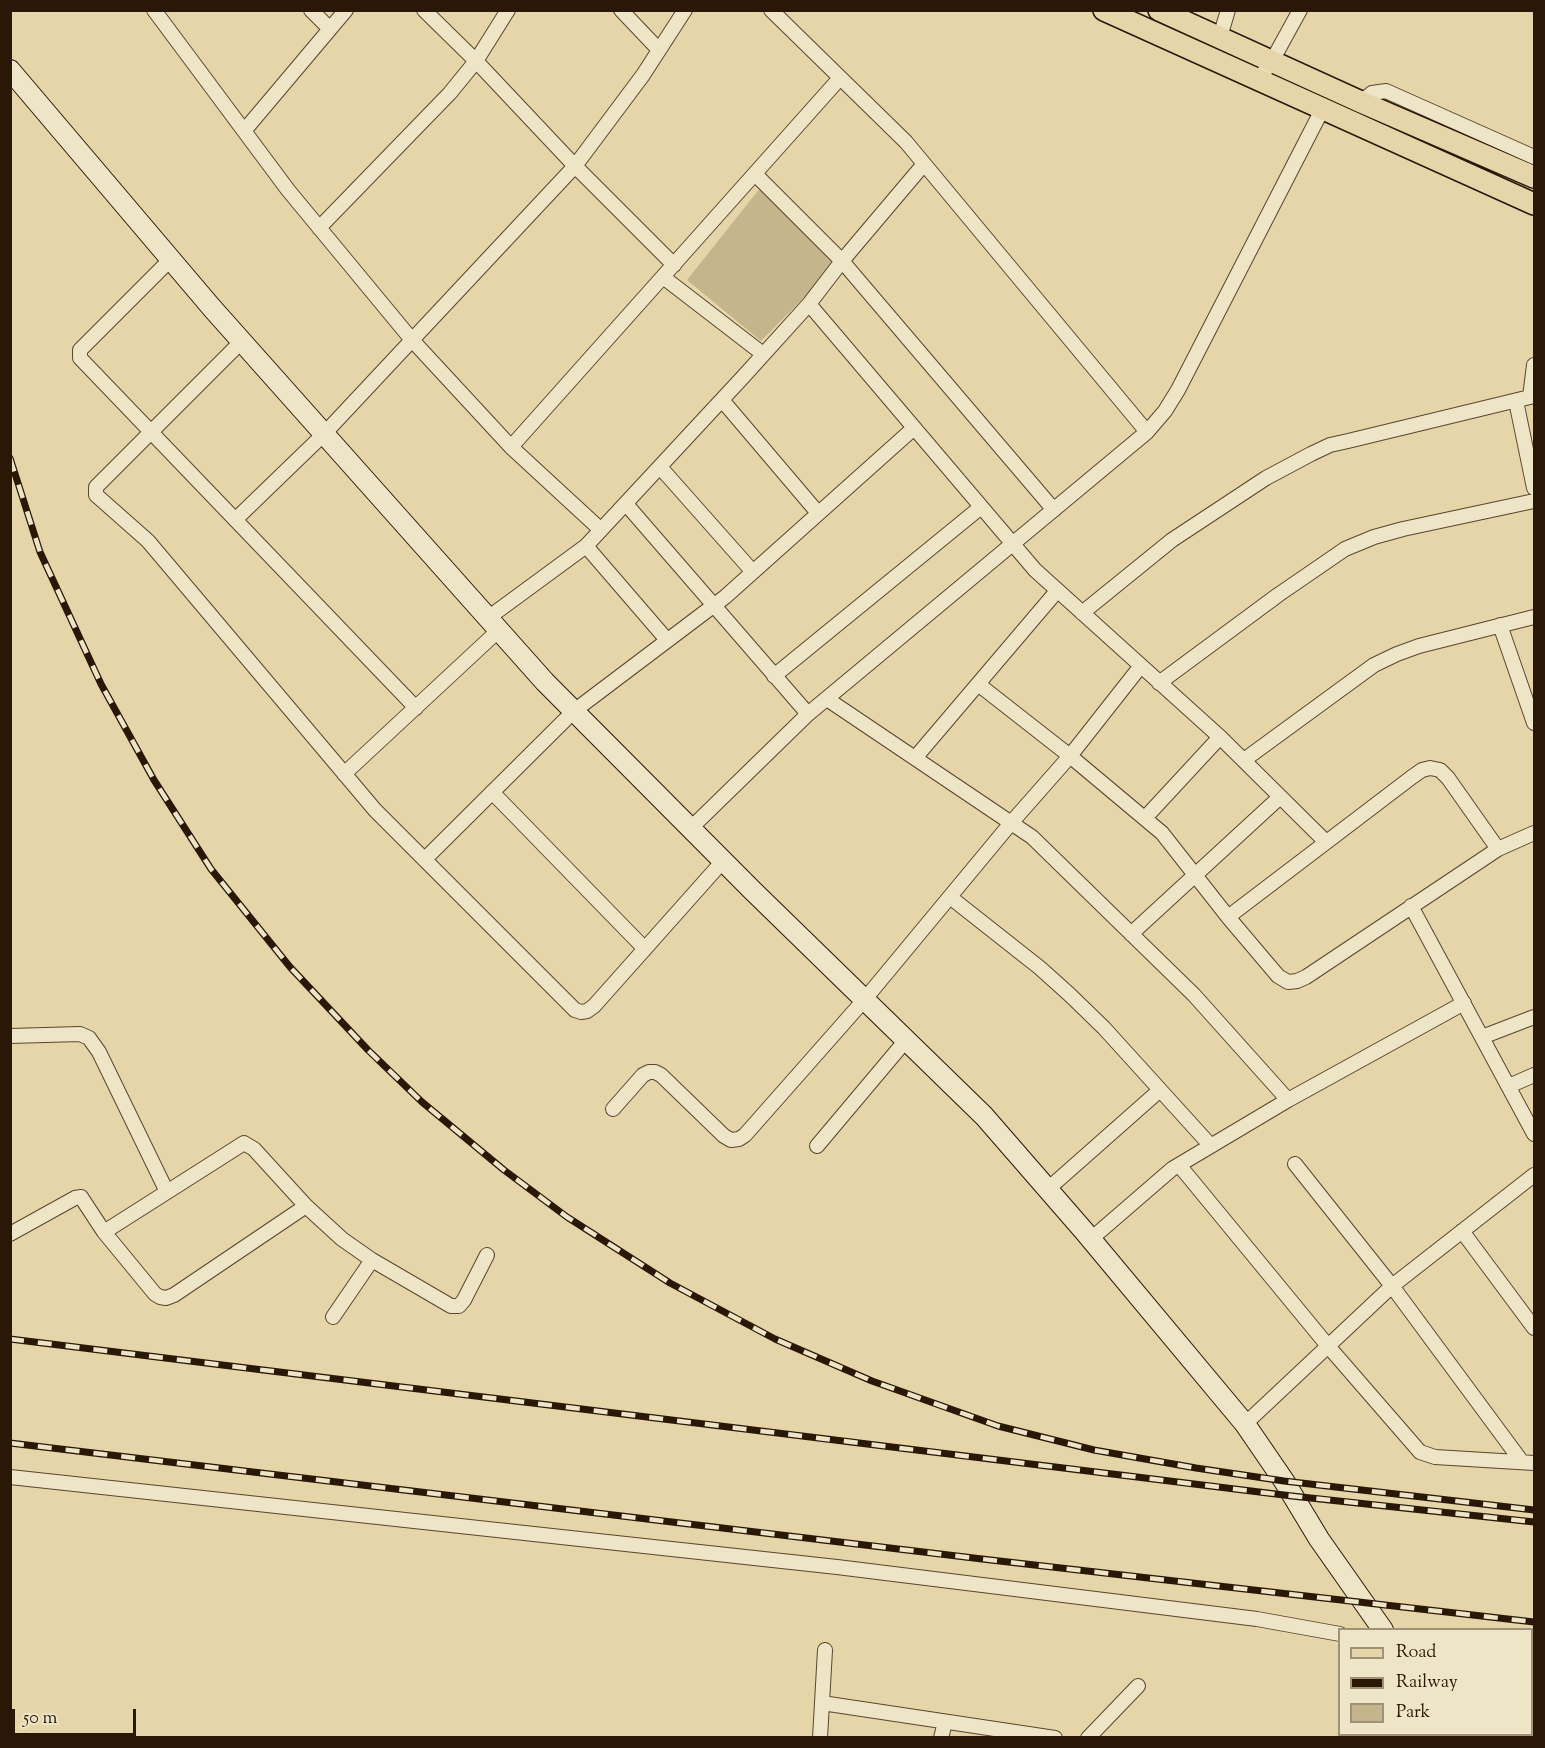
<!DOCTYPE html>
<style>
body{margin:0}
#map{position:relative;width:1545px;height:1748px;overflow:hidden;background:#e5d5a8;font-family:"Sorts Mill Goudy",serif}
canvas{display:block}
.frame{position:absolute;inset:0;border:12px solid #2a1706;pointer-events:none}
.legend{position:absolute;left:1338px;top:1628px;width:195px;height:108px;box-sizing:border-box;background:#eee4c6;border:2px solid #a09279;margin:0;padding:8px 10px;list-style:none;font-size:18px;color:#2a1706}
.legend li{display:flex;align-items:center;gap:12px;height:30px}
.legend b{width:30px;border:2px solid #a09279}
.scale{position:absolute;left:12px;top:1709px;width:124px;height:27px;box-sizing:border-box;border:3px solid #2a1706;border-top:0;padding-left:8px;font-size:18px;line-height:21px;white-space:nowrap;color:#2a1706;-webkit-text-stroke:4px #eee4c6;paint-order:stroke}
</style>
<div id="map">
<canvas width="1545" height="1748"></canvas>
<div class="frame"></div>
<ul class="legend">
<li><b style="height:8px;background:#e5d5a8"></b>Road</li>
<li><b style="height:8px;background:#2a1706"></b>Railway</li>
<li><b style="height:16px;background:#c5b58c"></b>Park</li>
</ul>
<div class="scale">50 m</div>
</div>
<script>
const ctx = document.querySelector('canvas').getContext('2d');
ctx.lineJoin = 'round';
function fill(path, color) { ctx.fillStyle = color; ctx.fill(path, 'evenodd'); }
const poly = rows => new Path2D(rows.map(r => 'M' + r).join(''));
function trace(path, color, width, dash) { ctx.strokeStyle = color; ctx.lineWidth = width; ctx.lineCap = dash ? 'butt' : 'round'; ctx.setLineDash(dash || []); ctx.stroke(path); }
fill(poly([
 [761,187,838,263,761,341,687,280]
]), '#c5b58c');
const street = poly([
 [154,10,288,190,412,340,511,447,601,530],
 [311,10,330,29],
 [424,10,476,61,575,166,674,265],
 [621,10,659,50],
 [771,10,906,142,1147,432],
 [1220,37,1228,10],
 [1259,79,1272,61,1300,10],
 [1361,102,1372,93,1386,91,1534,157],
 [244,131,346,10],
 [924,164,842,261,1054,510],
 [319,228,450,93,476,61,508,10],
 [171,259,80,350,80,358,416,708],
 [663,277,763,354],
 [809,304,1035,570,1220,737,1326,842],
 [242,341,96,487,96,495,148,541,375,810,575,1010,581,1012,587,1011,594,1006,723,861],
 [1530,397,1534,365],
 [722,400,818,513],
 [1516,401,1534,488],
 [511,447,840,78],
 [660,467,753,572],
 [626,504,808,714],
 [236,519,324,434,575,166,643,75,685,10],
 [586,546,667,640],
 [1082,613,1172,540,1266,478,1311,454,1330,445,1348,441,1534,396],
 [488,618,586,546,743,377,809,304,842,261,755,174],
 [1500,625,1534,723],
 [774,676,981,507],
 [1159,683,1278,595,1345,549,1374,537,1403,529,1534,501],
 [978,684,1070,756,1162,833,1228,917,1278,976,1288,982,1297,981,1306,977,1498,849,1534,833],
 [827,699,1032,837,1194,995,1288,1100],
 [915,758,1057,591],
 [1244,760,1374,665,1397,654,1419,646,1534,617],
 [344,774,499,630],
 [492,792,645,949],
 [1145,818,1220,737],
 [691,828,808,714,1147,432,1165,411,1178,390,1323,108],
 [425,859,574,711,725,597,914,428],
 [950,897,1040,968,1070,995,1104,1028,1211,1146],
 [1411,906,1534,1134],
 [1228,917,1412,777,1422,770,1430,768,1440,770,1448,778,1498,849],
 [1131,934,1280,797],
 [10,1036,80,1034,89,1038,99,1052,167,1192],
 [1482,1037,1534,1017],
 [1509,1086,1534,1075],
 [613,1109,643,1075,649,1072,655,1072,661,1075,724,1136,731,1140,739,1139,745,1135,865,999,1011,823,1070,756,1140,667],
 [817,1146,907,1039],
 [1295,1164,1392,1286,1522,1462],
 [1179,1165,1328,1346,1420,1452,1435,1457,1534,1463],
 [1048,1189,1160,1090],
 [1462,1231,1534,1328],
 [104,1232,244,1143,254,1149,306,1206,342,1239,372,1260,451,1306,459,1306,464,1300,487,1255],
 [10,1234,75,1198,81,1197,104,1232,155,1294,160,1297,166,1298,174,1295,306,1206],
 [1091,1239,1172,1169,1288,1100,1464,1003],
 [333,1317,372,1260],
 [1245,1424,1392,1286,1534,1175],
 [10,1477,837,1567,1257,1619,1340,1634],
 [822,1703,1055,1738],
 [820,1738,825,1650],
 [941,1738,945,1722],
 [1088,1738,1138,1686]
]);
const secondary = poly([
 [10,70,212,308,545,682,752,890,984,1116,1084,1231,1245,1424,1284,1481,1319,1539,1383,1630],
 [1452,1734,1454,1738]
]);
const primary = poly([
 [1104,10,1534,204],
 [1159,10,1361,102,1534,177]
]);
trace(street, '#59462e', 16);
trace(secondary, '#2a1706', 22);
trace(primary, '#2a1706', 24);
trace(street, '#eee4c6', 14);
trace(secondary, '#eee4c6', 20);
trace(primary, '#e5d5a8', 21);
const rail = poly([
 [10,458,40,552,101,684,154,780,211,869,290,967,368,1050,422,1102,504,1170,567,1217,670,1283,775,1339,872,1381,998,1426,1094,1450,1196,1468,1284,1481,1534,1510],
 [10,1339,1292,1496,1534,1522],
 [10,1443,982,1559,1534,1622]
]);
trace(rail, '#2a1706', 7);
trace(rail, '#eee4c6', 4.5, [14]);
</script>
